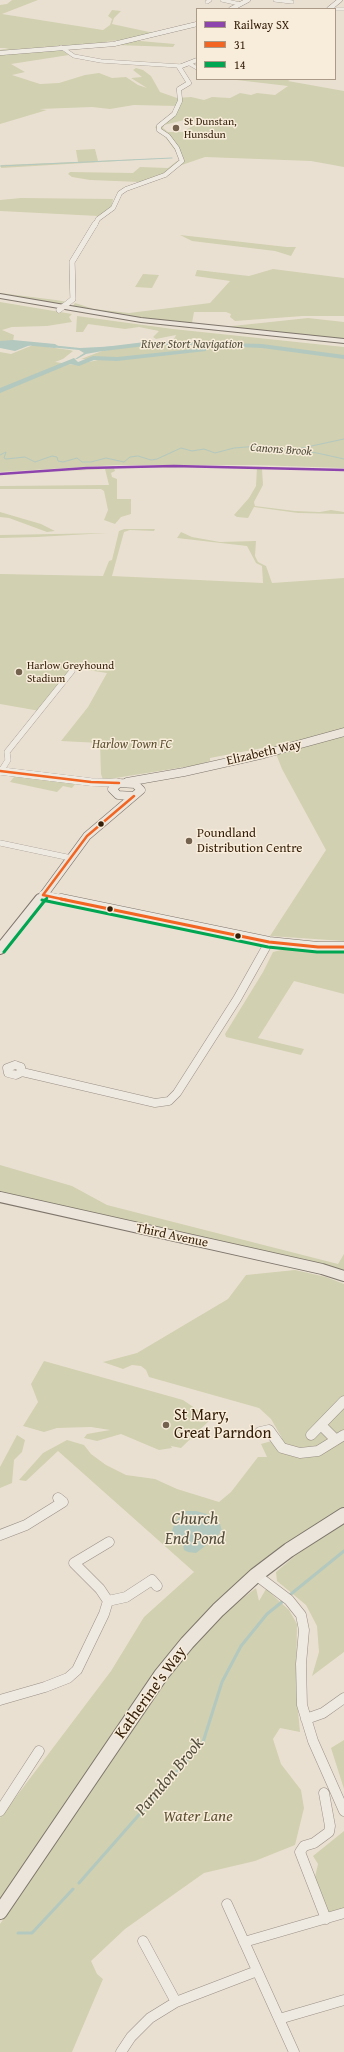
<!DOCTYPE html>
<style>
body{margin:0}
#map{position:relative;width:344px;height:2052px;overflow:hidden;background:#eae0d2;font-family:"Gentium Book Plus",serif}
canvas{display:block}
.legend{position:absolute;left:196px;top:8px;width:140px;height:72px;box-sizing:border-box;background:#f8eddb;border:1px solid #aa9a87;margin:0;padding:5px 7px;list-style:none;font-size:12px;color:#341e08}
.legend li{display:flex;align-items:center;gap:8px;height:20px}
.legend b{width:20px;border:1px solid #aa9a87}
</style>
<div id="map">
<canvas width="344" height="2052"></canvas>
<ul class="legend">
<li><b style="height:5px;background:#8e44ad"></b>Railway SX</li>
<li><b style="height:5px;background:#f26522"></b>31</li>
<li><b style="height:5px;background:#00a651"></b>14</li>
</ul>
</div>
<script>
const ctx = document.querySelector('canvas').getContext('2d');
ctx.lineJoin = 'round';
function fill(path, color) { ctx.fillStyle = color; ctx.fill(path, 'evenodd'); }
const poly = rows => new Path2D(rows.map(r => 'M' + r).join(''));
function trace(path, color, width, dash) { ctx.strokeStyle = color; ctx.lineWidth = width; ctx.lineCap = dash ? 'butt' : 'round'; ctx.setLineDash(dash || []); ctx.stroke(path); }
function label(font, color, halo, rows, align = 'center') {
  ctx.font = font + ' "Gentium Book Plus",serif'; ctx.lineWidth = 3; ctx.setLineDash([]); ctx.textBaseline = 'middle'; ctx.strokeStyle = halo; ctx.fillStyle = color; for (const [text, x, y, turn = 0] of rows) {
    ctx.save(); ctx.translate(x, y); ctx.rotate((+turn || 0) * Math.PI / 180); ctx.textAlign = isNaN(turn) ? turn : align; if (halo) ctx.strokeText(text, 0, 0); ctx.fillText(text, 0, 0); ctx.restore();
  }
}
fill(poly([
 [12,0,38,0,2,14,103,30,110,25,112,19,108,16,112,10,121,11,114,18,112,24,154,33,129,40,106,41,118,43,0,52,0,50,9,48,0,48,0,5,7,4],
 [131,40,151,42,175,44,173,47,116,45],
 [58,48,69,55,11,64,25,72,12,75,40,84,59,83,85,75,99,73,112,78,126,77,138,85,147,88,131,78,142,77,133,70,136,68,143,70,151,76,160,92,177,98,191,97,204,100,212,97,230,98,240,93,251,95,257,93,275,95,288,86,228,79,292,79,288,81,344,91,344,167,311,161,205,157,173,168,164,175,140,182,90,180,72,177,68,174,70,172,133,173,140,167,168,168,177,161,182,160,183,155,177,153,163,134,160,134,155,127,173,114,177,106,134,105,110,109,92,107,39,109,47,110,0,124,0,54],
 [184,120,200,122,182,132,168,132,163,128,164,125],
 [95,149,98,161,168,158,1,168,1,165,78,162,76,150],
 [21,198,113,199,112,205,108,211,98,216,0,211,0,200],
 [180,235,287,247,296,247,291,256,275,251,192,241],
 [273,269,344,278,344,316,303,316,235,321,230,317,231,314,226,312,194,312,192,323,199,324,149,320,73,306,75,303,94,309,129,313,210,303,230,281,195,276,197,270,249,276],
 [143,274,159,275,152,288,135,287],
 [0,293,56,300,67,302,58,305,0,295],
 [0,302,72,314,69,317,72,322,47,326,12,327,2,330,14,335,13,341,0,342],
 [77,316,173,329,344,347,344,468,255,465,116,465,0,472,0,352,11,354,33,345,70,350,73,351,63,359,55,362,75,365,98,360,81,359,102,351,128,347,159,344,231,347,238,343,197,343,201,339,193,338,187,341,173,341,176,335,156,339,153,337,159,331,139,327,125,329,88,324,83,332,76,332],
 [308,318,344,322,344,339,223,327],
 [221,466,284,468,344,470,262,468,263,485,254,502,255,506,295,511,320,512,331,510,344,512,344,514,298,513,254,507,248,518,237,517,234,515,249,498,256,486,257,467,117,468],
 [114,468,115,471,111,473,112,477,117,479,117,499,131,499,131,514,121,517,115,524,104,520,108,510,104,491,101,489,0,489,0,486,109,485,105,469,0,475],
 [0,512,41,524,55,531,47,532,9,518,0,517],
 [124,529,155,529,154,531,130,530,124,532,112,576,263,583,262,566,256,563,247,546,177,538,181,532,192,537,220,542,256,541,255,556,258,562,266,566,272,583,344,578,344,941,270,936,326,850,282,769,273,746,210,758,210,761,197,765,103,780,101,774,100,743,61,741,88,707,107,673,74,668,40,711,0,704,0,574,103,576,109,561,112,560,119,531],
 [108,533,37,537,0,538,0,535],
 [9,775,77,782,72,788,63,786,57,792,10,782,14,777],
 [285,949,344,949,344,994,294,981,258,1038,304,1049,301,1055,226,1037,225,1034,263,972,273,952],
 [0,1165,72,1186,107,1205,338,1264,344,1254,344,1272,0,1192],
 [295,1270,326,1277,344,1284,344,1511,210,1610,0,1908,0,1818,111,1671,144,1617,194,1572,58,1451,26,1481,19,1480,43,1453,67,1440,84,1445,91,1454,106,1465,126,1475,155,1479,177,1489,219,1502,231,1492,258,1457,267,1457,261,1444,282,1438,271,1419,259,1408,149,1377,146,1370,141,1366,132,1365,123,1369,103,1362,137,1353,228,1299,246,1275],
 [44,1361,183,1400,211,1419,181,1448,171,1446,172,1448,159,1450,121,1434,97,1441,84,1438,87,1434,110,1430,91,1427,57,1428,44,1432,23,1426,38,1402,31,1384],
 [17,1435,25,1440,22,1452,14,1460,12,1483,0,1488,0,1467],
 [344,1523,344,1652,312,1676,319,1652,317,1626,306,1605,277,1581,276,1572,296,1555],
 [256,1588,259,1601,266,1589,289,1610,297,1624,296,1689,300,1732,280,1728,273,1739,281,1764,301,1790,304,1808,295,1845,255,1861,204,1873,125,1929,91,1961,97,1974,103,1979,72,2052,0,2052,0,1924,183,1657,227,1610],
 [344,1740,344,1789,331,1748],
 [344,1831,344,1909,328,1914,314,1881,318,1864,313,1856]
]), '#d1d0b0');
fill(poly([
 [22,341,33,344,15,351,0,348,0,342],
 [41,344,80,348,119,346,119,348,86,354,77,359,75,359,84,353,79,350,39,346],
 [185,1511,196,1511,210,1515,220,1524,222,1531,213,1540,196,1553,188,1552,184,1550,183,1545,170,1537,175,1522]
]), '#b3c8bf');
trace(poly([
 [0,166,172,158],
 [293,450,344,439],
 [0,455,6,452,4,458,6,459,25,457,35,462,52,456,57,457,58,461,63,462,77,458,82,462,91,462,106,458,124,462,130,457,138,456,151,460,157,459,181,448,192,451,204,449,215,453,234,448,259,446,317,453,344,459]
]), '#b3c8bf', 1);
trace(poly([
 [291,1594,344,1551],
 [79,1883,203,1742,222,1682,241,1646,267,1614,282,1602],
 [18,1933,32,1933,73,1889]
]), '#b3c8bf', 3);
fill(poly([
 [13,340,55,344,58,346,55,348,13,344,0,345,0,341,13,340],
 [153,341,262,344,344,355,344,359,262,348,193,345,153,345,104,351,101,349,104,347,153,341],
 [204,348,206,349,206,351,117,361,94,360,79,366,70,364,0,393,0,388,74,358,78,362,93,356,117,357,204,348]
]), '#b3c8bf');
const streetFar3 = poly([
 [222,0,240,4],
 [275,0,292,2],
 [207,2,210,0],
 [335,9,344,9],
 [61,47,74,56,101,61,180,66],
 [190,64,197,68]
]);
const streetFar2 = poly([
 [1,771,8,760,7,752,72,671],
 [0,843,71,858]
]);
const streetFar1 = poly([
 [15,1065,21,1067,22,1072,16,1075,8,1073,7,1068,15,1065],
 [22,1072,155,1103,169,1101,177,1093,237,999,269,942]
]);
const street = poly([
 [321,1425,336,1440],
 [260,1432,269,1430,282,1448,300,1453,318,1451,344,1435],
 [311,1435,344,1401],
 [0,1535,26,1525,63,1502,58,1498],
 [256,1575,289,1600,301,1615,304,1630,301,1664,302,1705,313,1741,344,1811],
 [108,1601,126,1597,152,1580,157,1586],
 [0,1700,45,1687,68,1678,77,1670,104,1614,108,1601,100,1589,74,1563,109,1542],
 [306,1719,323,1713,344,1698],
 [324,1793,330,1826,329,1832,314,1843,304,1846,300,1852,326,1919],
 [0,1811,39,1751],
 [227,1904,294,2052],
 [143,1941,176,2002],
 [244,1942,344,1913],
 [279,2019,344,2000],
 [121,2052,131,2037,150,2018,176,2002,257,1971]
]);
const secondaryFar3 = poly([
 [231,9,248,0],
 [329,9,340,0],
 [0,53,114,44,197,24],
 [95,225,98,219,113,208,120,193,126,189,165,175,182,161,177,148,168,136,159,130,159,126,174,114,180,101,179,89,189,83,179,67,197,60]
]);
const secondaryFar2 = poly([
 [59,310,73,299,72,262,95,224]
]);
const secondaryFar1 = poly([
 [0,771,91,782,119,783],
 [43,895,66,900]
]);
const secondary = poly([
 [61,899,269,942,318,947,344,947]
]);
const primaryFar2 = poly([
 [127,782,184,772,264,754,344,732],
 [119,783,135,784,141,790,134,796,118,795,112,789,119,783],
 [40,900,87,836,134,796]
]);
const primaryFar1 = poly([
 [0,949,40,899],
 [0,1197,322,1269,344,1276]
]);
const primary = poly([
 [0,1912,161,1675,187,1643,218,1610,256,1575,289,1550,344,1515]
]);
const highway = poly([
 [0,294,141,318,344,339,344,343,141,322,0,298,0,294]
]);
trace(streetFar3, '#999085', 4);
trace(streetFar2, '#999085', 6);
trace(streetFar1, '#999085', 9);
trace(street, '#999085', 11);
trace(secondaryFar3, '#7e756b', 5);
trace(secondaryFar2, '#7e756b', 6);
trace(secondaryFar1, '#7e756b', 8);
trace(secondary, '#7e756b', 11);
trace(primaryFar2, '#7e756b', 9);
trace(primaryFar1, '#7e756b', 12);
trace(primary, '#7e756b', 16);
trace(highway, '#7e756b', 2);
trace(streetFar3, '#eee9e1', 3.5);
trace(streetFar2, '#eee9e1', 5.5);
trace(streetFar1, '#eee9e1', 8);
trace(street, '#eee9e1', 10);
trace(secondaryFar3, '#eee9e1', 4.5);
trace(secondaryFar2, '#eee9e1', 5.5);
trace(secondaryFar1, '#eee9e1', 8);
trace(secondary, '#eee9e1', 10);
trace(primaryFar2, '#ebe5dc', 8);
trace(primaryFar1, '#ebe5dc', 10);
trace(primary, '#ebe5dc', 14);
fill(highway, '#ebe5dc');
trace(poly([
 [0,771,91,782,119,783],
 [43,895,66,900],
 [43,895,87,836,134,796]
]), '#f26522', 2.5);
trace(poly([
 [61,899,269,942,318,947,344,947]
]), '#f26522', 3);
trace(poly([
 [46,900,47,898]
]), '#00a651', 2.5);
trace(poly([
 [42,900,268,947,317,952,344,952],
 [4,952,46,899]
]), '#00a651', 3);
trace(poly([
 [0,474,87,468,174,466,344,470]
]), '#8e44ad', 2.5);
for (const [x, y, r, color] of [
 [176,128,4,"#74624f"],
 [19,672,4,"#74624f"],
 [101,824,3.5,"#341e08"],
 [189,841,4,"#74624f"],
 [110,909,3.5,"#341e08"],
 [238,936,3.5,"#341e08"],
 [166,1425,4,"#74624f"]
]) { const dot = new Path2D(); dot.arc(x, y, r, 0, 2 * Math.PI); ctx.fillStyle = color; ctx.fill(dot); trace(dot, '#f8eddb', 1.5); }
label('11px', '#341e08', '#f8eddb', [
 ["St Dunstan,",184,122],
 ["Hunsdun",184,135],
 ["Harlow Greyhound",27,666],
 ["Stadium",27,679]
], 'left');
label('italic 12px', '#534e3d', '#f8eddb', [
 ["River Stort Navigation",192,345],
 ["Canons Brook",281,450,4]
]);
label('italic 13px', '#5d5032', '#f8eddb', [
 ["Harlow Town FC",132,745]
]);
label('13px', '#341e08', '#f8eddb', [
 ["Elizabeth Way",264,753,-13],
 ["Third Avenue",172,1236,12]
]);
label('13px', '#341e08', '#f8eddb', [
 ["Poundland",197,834],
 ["Distribution Centre",197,849]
], 'left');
label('16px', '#341e08', '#f8eddb', [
 ["St Mary,",174,1416],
 ["Great Parndon",174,1434]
], 'left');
label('16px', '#341e08', '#f8eddb', [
 ["Katherine's Way",151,1693,-54]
]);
label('italic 16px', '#5d5032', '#f8eddb', [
 ["Water Lane",198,1817]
]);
label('italic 17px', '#534e3d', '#f8eddb', [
 ["Church",195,1520],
 ["End Pond",195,1540],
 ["Parndon Brook",170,1777,-50]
]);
</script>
